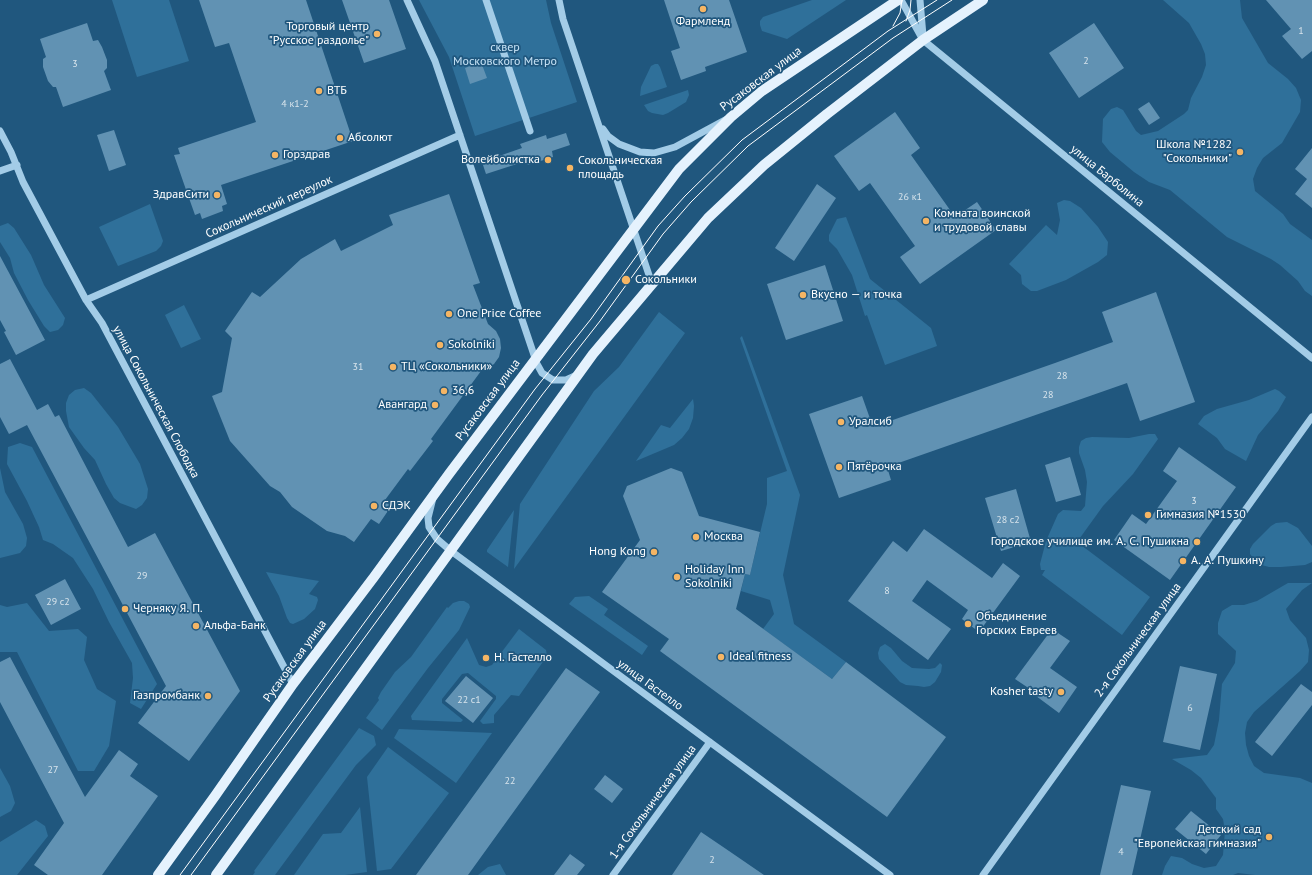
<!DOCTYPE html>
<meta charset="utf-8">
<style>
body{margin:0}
canvas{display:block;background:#20577e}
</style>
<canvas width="1312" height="875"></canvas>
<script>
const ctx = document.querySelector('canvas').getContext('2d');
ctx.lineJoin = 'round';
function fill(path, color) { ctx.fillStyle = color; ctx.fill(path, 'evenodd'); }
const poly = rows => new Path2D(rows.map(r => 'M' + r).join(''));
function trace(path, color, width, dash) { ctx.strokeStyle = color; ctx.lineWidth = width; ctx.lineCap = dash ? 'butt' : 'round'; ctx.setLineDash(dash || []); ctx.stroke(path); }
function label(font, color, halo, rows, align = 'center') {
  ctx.font = font + ' "PT Sans",sans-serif'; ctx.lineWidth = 3.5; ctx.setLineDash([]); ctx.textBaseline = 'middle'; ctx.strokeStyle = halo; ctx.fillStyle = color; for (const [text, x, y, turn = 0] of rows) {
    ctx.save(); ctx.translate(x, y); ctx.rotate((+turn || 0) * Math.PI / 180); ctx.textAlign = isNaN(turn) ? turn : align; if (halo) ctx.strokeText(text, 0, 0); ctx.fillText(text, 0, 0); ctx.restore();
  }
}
fill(poly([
 [112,0,169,0,189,61,137,77],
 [419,0,546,0,551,23,577,102,475,136,449,57],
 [812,0,846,0,787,39,762,31,760,25,760,21,763,17],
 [1163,0,1240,0,1242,18,1268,63,1288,79,1296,88,1301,100,1300,112,1282,143,1263,158,1257,168,1253,179,1255,191,1283,214,1290,224,1312,240,1312,296,1305,291,1298,281,1280,265,1271,259,1227,237,1170,190,1149,182,1134,172,1110,152,1102,142,1103,119,1111,109,1117,107,1123,110,1136,131,1141,135,1158,131,1184,114,1188,110,1191,98,1202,77,1206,65,1205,54,1201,44,1189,23],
 [655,64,658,64,660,67,667,87,640,96,641,87,651,66],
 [688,90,689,95,686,102,668,113,663,115,652,113,648,111,644,105],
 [1064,200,1070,201,1081,208,1098,227,1108,242,1107,255,1098,262,1066,280,1037,291,1031,291,1022,284,1021,275,1009,264,1046,225,1057,235,1060,220,1057,203],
 [150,204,163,241,161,246,156,251,118,266,99,227],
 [846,217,870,279,931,328,937,346,885,365,867,315,865,316,852,275,837,249,829,241,829,235,837,219],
 [8,223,14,228,31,255,44,285,65,318,63,325,58,330,50,332,44,326,28,300,14,273,10,258,0,242,0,226],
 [184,305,201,339,181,348,165,315],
 [659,312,685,333,514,569,520,504,594,391,619,367],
 [742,336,800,495,783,575,794,624,846,662,832,679,763,629,774,614,770,600,741,591,745,574,750,575,767,504,767,478,787,471,740,338],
 [84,388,91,393,118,427,140,464,148,489,147,498,142,505,136,509,120,503,114,498,106,484,95,460,84,448,69,427,66,411,66,403,69,395,75,390],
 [1275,389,1279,391,1286,397,1278,411,1258,435,1246,461,1225,449,1217,438,1198,424,1204,416,1217,409,1249,400],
 [693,399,694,406,693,418,689,429,682,438,674,445,636,461,661,425,670,428],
 [1149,434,1155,434,1158,439,1133,474,1103,506,1077,542,1150,597,1122,635,1042,575,1045,570,1041,570,1040,564,1046,541,1058,514,1063,510,1081,511,1085,506,1087,482,1085,470,1079,453,1079,447,1081,441,1086,438,1092,437,1129,438],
 [20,443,32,447,157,684,141,709,130,703,133,678,132,663,109,622,93,589,73,558,53,544,43,540,39,527,27,501,7,464,8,447],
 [0,468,5,492,23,524,27,538,26,546,20,553,0,558],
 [514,510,508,567,487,552,487,550],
 [1287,522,1298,528,1312,546,1312,562,1305,565,1281,567,1269,567,1258,564,1250,554,1250,549,1253,544,1271,526,1276,523],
 [266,572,319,581,309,594,317,597,318,600,315,609,304,619,293,624,290,623,287,618,279,596],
 [1288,583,1312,583,1302,590,1286,609,1290,620,1306,638,1309,650,1308,662,1300,671,1254,712,1247,722,1245,733,1246,745,1249,756,1254,766,1264,773,1300,778,1312,783,1312,875,1255,875,1238,873,1233,875,1162,875,1165,866,1171,856,1182,858,1192,864,1204,868,1216,866,1223,855,1225,831,1223,819,1216,809,1216,798,1201,778,1191,770,1172,759,1207,755,1214,745,1219,720,1222,684,1235,663,1236,651,1218,634,1218,623,1222,611,1232,605,1244,605,1257,601],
 [589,596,608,609,604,615,648,646,642,655,569,604,575,597],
 [459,601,464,601,469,604,470,607,459,630,428,668,382,730,366,718,379,700,378,698,381,692,395,672,411,657,447,607,448,608,453,603],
 [27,603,49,631,78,629,87,637,84,660,97,689,116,701,109,746,94,771,78,771,17,652,0,652,0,605,7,607],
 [519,629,546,650,547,656,519,696,511,695,494,715,494,723,483,724,480,721,496,699,496,696,468,673,462,674,442,699,442,703,463,720,461,722,412,720,411,716,467,638,479,665,486,667,492,665],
 [885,644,891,648,902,661,912,668,929,669,935,668,940,663,942,665,941,672,935,682,930,686,924,687,918,686,906,685,900,682,879,659,878,653,880,647],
 [359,728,374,736,376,745,356,765,275,875,253,875,255,872,254,871],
 [399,729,492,733,456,783,394,738],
 [388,747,449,793,391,869,377,871,367,777],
 [0,768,10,786,15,803,11,811,0,817],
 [360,807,367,872,345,875,294,875,323,834,341,833],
 [36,820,45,826,48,836,17,875,0,875,0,842],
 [500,864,506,875,478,875,488,867]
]), '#2f709a');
fill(poly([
 [199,0,306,0,353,141,221,185,227,204,222,206,223,211,202,219,200,213,195,215,184,184,174,155,180,154,178,148,256,122,229,43,215,47],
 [342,0,389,0,406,49,364,63],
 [664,0,729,0,747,52,705,67,706,71,681,80,671,51,680,48],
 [1266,0,1312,0,1312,51,1302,59,1282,36,1291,29],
 [87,23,93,41,98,40,102,47,107,60,107,68,104,71,111,90,63,107,56,87,53,87,48,81,43,67,43,59,46,57,40,39],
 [1094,23,1124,68,1079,98,1049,53],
 [481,62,487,78,470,84,465,68],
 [1149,102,1160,118,1149,125,1138,109],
 [895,112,920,148,911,155,955,217,977,202,996,230,920,284,900,257,915,246,870,183,859,191,834,156],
 [114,130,126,165,109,171,97,135],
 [566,133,570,145,552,151,553,157,528,165,526,161,486,174,482,162,522,148,520,144,546,135,547,139],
 [1312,148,1312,208,1295,194,1307,179,1295,169],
 [817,184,836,198,794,261,775,248],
 [449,194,480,283,473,285,488,324,496,331,500,339,501,348,499,357,494,364,486,369,481,371,431,439,433,441,410,471,408,469,385,500,392,505,379,524,371,519,354,542,345,536,327,531,292,507,280,492,270,486,230,441,212,396,222,392,232,338,225,331,252,292,260,297,301,259,335,239,341,251,393,225,389,215],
 [0,256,45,340,16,355,4,332,6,331,0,320],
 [825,265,843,321,786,340,767,284],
 [1156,292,1195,402,1140,421,1127,383,887,467,891,480,839,498,809,414,862,396,873,427,1055,363,1113,342,1102,312],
 [10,359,37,410,48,404,55,417,59,415,128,547,155,533,240,691,189,761,138,723,166,686,27,425,9,434,0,417,0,364],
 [1179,447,1236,487,1170,580,1114,540,1132,514,1146,524,1177,481,1163,471],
 [1070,457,1081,495,1056,502,1045,465],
 [671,468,682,472,699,516,760,532,750,575,745,574,736,609,832,679,846,662,946,737,887,817,660,651,669,639,602,592,640,540,623,496,627,486],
 [1016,489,1031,542,1001,551,985,498],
 [924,529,992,578,1003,563,1020,576,979,632,962,619,968,610,927,580,912,601,951,629,928,660,848,601,893,541,907,552],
 [65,579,81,609,51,625,35,595],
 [1052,629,1070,641,1050,668,1077,687,1059,713,1032,693,1033,691,1015,679],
 [10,657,85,797,119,750,138,764,130,776,158,796,102,875,48,875,34,865,64,823,0,702,0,662],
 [1180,666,1217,674,1200,750,1163,742],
 [566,668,600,692,468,875,416,875],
 [466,676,493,698,473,723,445,701],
 [1301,684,1312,692,1312,705,1272,756,1255,742],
 [605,775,623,789,612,803,594,789],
 [1121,785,1151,791,1132,875,1100,875],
 [1191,811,1221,835,1206,854,1175,829],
 [701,832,729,851,764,875,672,875],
 [570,854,585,865,577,875,554,875]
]), '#6192b3');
trace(poly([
 [407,0,435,61,537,364,542,373,553,380,566,380,577,375],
 [486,0,530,131],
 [559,0,563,19,652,284],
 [901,0,923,40,1312,358],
 [920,0,923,36],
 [603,129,608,136,619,144,640,152,654,153,675,147,725,120],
 [0,131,11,152,23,182,86,300,102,323,293,684],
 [0,171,17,165],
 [86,300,460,135],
 [433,498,428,518,429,527,437,539,451,551,890,875],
 [613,875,710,742],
 [983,875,1312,417]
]), '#a3cce7', 7);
trace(poly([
 [158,875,215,796,293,684,374,577,449,474,679,169,731,117,762,91,898,0],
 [216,875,593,354,708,218,764,165,827,114,923,40,983,0]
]), '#e5f2fd', 10);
trace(poly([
 [906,21,910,10,911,0],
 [893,26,900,13,902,0],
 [180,875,535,389,591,319,658,226,685,196,742,140,888,31,937,0],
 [191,875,542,395,600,321,663,234,691,202,748,146,893,38,952,0]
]), '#fff', 1);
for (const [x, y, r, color] of [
 [703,9,4,"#f5b564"],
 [377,34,4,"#f5b564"],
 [319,91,4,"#f5b564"],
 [340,138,4,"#f5b564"],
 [1240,152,4,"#f5b564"],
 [275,155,4,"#f5b564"],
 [548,160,4,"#f5b564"],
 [570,168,4,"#f5b564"],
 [217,195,4,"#f5b564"],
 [926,221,4,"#f5b564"],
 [626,280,5,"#f5b564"],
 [803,295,4,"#f5b564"],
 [449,314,4,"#f5b564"],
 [440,345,4,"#f5b564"],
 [393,367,4,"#f5b564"],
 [444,391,4,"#f5b564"],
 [435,405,4,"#f5b564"],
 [841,422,4,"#f5b564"],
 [839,467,4,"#f5b564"],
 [374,506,4,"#f5b564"],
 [1148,515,4,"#f5b564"],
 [696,537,4,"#f5b564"],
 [1197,542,4,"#f5b564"],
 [654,552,4,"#f5b564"],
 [1183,561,4,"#f5b564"],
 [677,577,4,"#f5b564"],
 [125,609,4,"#f5b564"],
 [968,624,4,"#f5b564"],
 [196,626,4,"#f5b564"],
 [721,657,4,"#f5b564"],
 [486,658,4,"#f5b564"],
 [1061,692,4,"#f5b564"],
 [208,696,4,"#f5b564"],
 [1269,837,4,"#f5b564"]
]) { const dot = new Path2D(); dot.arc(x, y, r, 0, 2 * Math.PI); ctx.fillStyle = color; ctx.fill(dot); trace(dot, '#20577e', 1.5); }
label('10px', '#d8e4ec', null, [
 ["1",1301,31],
 ["2",1086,61],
 ["3",75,64],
 ["4 к1-2",295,104],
 ["26 к1",910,197],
 ["31",358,367],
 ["28",1062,376],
 ["28",1048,395],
 ["3",1194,501],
 ["28 с2",1008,520],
 ["29",142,576],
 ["8",887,591],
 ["29 с2",58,602],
 ["22 с1",469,700],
 ["6",1190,708],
 ["27",53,770],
 ["22",510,781],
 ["4",1121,852],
 ["2",712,860]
]);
label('12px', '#fff', '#20577e', [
 ["Фармленд",703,22,"center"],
 ["Торговый центр",369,27,"right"],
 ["\"Русское раздолье\"",369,41,"right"],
 ["ВТБ",327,91],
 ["Абсолют",348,138],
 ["Школа №1282",1232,145,"right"],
 ["\"Сокольники\"",1232,159,"right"],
 ["Горздрав",283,155],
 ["Волейболистка",540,160,"right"],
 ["Сокольническая",578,161],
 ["площадь",578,175],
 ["ЗдравСити",209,195,"right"],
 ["Комната воинской",934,214],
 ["и трудовой славы",934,228],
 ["Сокольники",635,280],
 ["Вкусно — и точка",811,295],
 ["One Price Coffee",457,314],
 ["Sokolniki",448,345],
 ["ТЦ «Сокольники»",401,367],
 ["36,6",452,391],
 ["Авангард",427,405,"right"],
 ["Уралсиб",849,422],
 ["Пятёрочка",847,467],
 ["СДЭК",382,506],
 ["Гимназия №1530",1156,515],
 ["Москва",704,537],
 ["Городское училище им. А. С. Пушикна",1189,542,"right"],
 ["Hong Kong",646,552,"right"],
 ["А. А. Пушкину",1191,561],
 ["Holiday Inn",685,570],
 ["Sokolniki",685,584],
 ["Черняку Я. П.",133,609],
 ["Объединение",976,617],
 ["Горских Евреев",976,631],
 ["Альфа-Банк",204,626],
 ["Ideal fitness",729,657],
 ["Н. Гастелло",494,658],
 ["Kosher tasty",1053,692,"right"],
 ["Газпромбанк",200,696,"right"],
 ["Детский сад",1261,830,"right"],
 ["\"Европейская гимназия\"",1261,844,"right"]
], 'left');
label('12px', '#c7e3f6', '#20577e', [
 ["сквер",505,48],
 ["Московского Метро",505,62]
]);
label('12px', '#fff', '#20577e', [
 ["Русаковская улица",761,79,-37],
 ["улица Барболина",1107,176,39],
 ["Сокольнический переулок",269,207,-24],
 ["Русаковская улица",488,400,-53],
 ["улица Сокольническая Слободка",156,402,62],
 ["2-я Сокольническая улица",1138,640,-54],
 ["Русаковская улица",295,661,-54],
 ["улица Гастелло",650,685,36],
 ["1-я Сокольническая улица",653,802,-54]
]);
</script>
